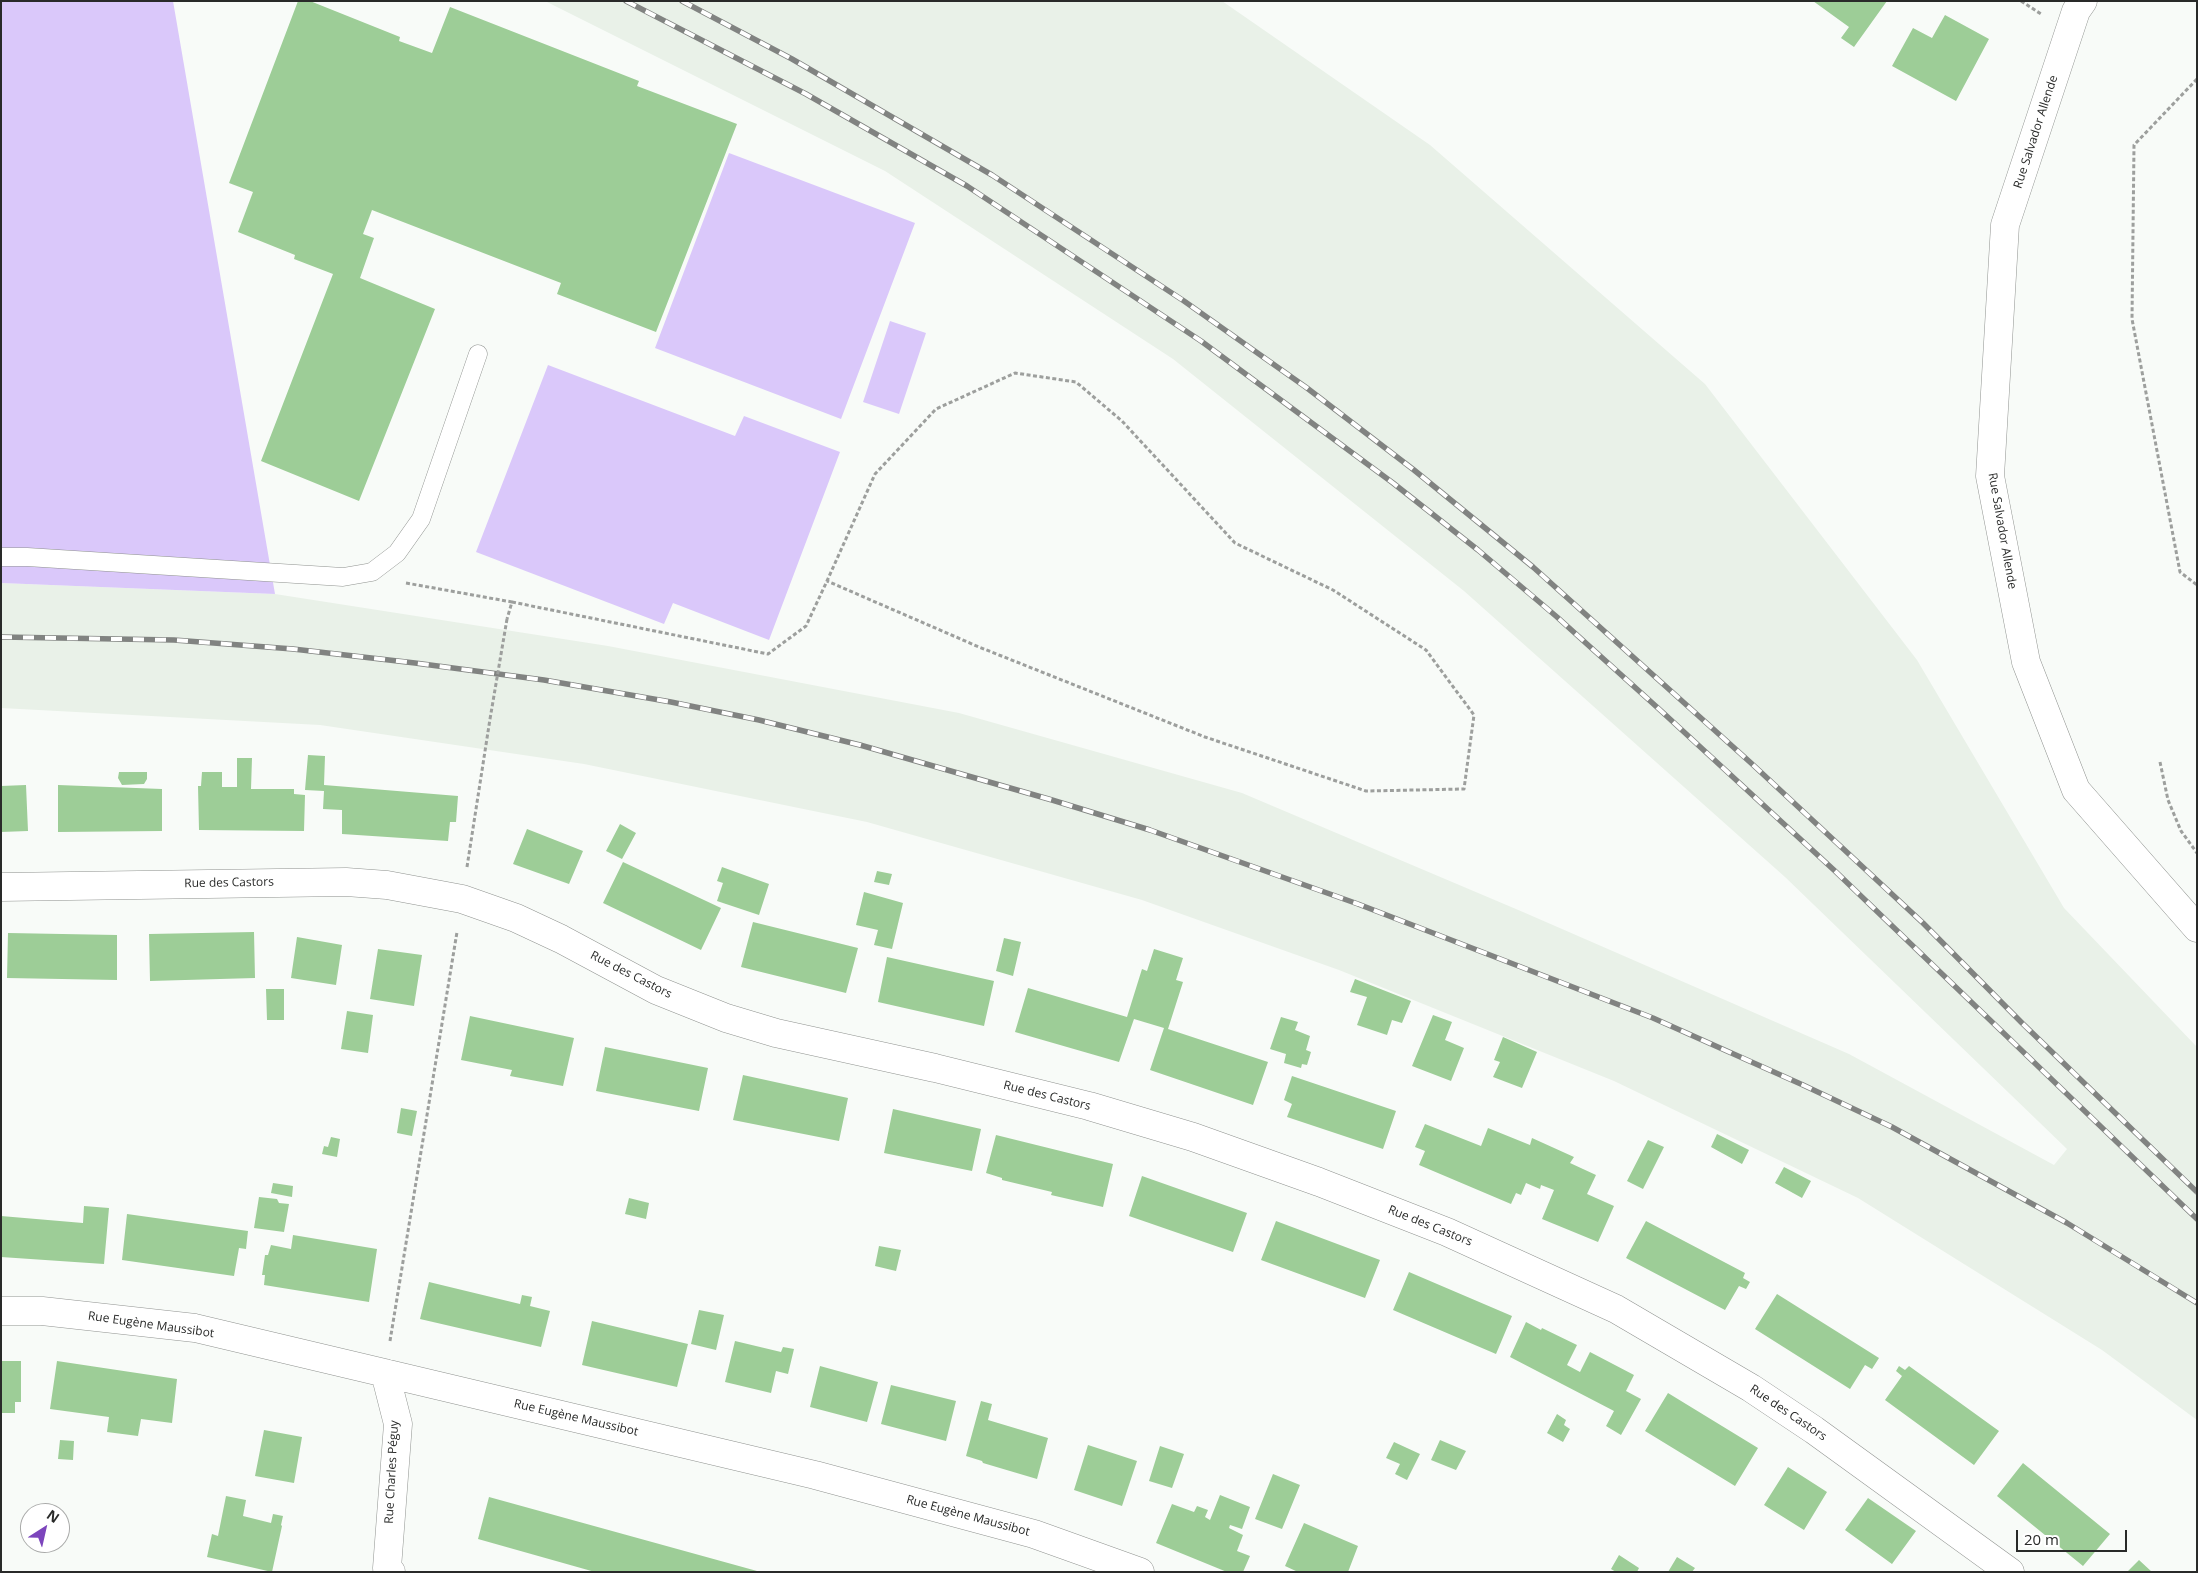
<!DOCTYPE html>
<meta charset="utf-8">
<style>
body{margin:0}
#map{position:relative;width:2198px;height:1573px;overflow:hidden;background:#f8fbf8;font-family:"Open Sans",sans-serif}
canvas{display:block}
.frame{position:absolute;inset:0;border:2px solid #292a29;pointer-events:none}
.north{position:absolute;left:20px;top:1503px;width:50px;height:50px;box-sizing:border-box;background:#fff;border:1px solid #a9aaa9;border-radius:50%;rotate:35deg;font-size:14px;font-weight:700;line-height:20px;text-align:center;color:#292a29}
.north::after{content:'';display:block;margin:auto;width:18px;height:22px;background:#7c45bc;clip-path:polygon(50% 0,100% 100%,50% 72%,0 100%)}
.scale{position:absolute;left:2016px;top:1530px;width:111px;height:22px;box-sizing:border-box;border:2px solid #292a29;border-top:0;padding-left:6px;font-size:15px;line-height:18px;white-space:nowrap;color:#292a29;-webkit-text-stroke:4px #fff;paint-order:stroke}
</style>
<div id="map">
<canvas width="2198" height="1573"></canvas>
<div class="frame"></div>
<div class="north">N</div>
<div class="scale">20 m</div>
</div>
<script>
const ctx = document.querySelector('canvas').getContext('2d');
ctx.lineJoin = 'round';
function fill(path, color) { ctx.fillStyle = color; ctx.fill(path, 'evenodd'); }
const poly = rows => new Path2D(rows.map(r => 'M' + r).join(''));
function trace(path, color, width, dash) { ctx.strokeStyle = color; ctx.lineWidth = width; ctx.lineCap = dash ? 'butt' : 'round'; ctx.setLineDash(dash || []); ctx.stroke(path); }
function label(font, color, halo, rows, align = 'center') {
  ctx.font = font + ' "Open Sans",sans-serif'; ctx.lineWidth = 5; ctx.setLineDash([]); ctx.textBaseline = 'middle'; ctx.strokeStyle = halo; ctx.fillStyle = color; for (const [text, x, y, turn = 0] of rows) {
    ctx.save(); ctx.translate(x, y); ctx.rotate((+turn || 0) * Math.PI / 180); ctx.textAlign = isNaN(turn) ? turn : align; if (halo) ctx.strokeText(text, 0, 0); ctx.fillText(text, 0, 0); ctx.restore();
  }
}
fill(poly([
 [545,1,1222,1,1430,145,1705,384,1917,660,2064,908,2197,1047,2197,1420,2102,1350,1858,1198,1614,1081,1339,970,1142,900,867,822,584,764,320,725,1,708,1,583,275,594,608,646,959,713,1242,793,1523,912,1849,1054,2054,1165,2067,1149,1785,877,1464,591,1173,359,885,171]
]), '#e9f1e8');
fill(poly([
 [1,1,173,1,275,594,1,583],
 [729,153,915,223,841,419,655,348],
 [890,321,926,333,899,414,863,402],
 [548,365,735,436,744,416,840,452,769,640,673,603,664,624,476,552]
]), '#dac8fa');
fill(poly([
 [298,1,310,1,400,37,399,41,432,53,450,7,639,81,637,86,737,124,656,332,557,294,561,283,372,210,363,234,374,238,360,278,435,309,359,501,261,461,333,274,294,259,295,255,238,232,253,192,229,183],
 [1813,1,1887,1,1854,47,1841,38,1849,27],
 [1945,15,1989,39,1956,101,1892,66,1913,28,1932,38],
 [308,755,325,756,324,785,458,796,456,822,450,822,448,841,342,834,342,810,323,809,324,791,305,790],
 [237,758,252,758,251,789,294,789,294,794,305,795,304,831,199,830,198,786,201,786,202,772,222,772,222,787,237,787],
 [119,772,147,772,147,779,144,784,122,785,118,778],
 [26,785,28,831,1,832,1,786],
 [58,785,162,789,162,831,58,832],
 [620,824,636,833,622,859,606,851],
 [527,829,583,851,569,884,513,864],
 [623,862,721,908,701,950,603,903],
 [722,867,769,884,759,915,717,901,723,883,717,881],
 [877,871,892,874,889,885,874,882],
 [864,892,903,903,892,949,874,945,878,930,856,925],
 [753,922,858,948,846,993,741,967],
 [254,932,255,978,150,981,149,934],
 [8,933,117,935,117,980,7,978],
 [297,937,342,945,336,985,291,978],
 [1004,938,1021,942,1013,976,996,971],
 [378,949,422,955,414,1006,370,999],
 [1154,949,1183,958,1176,980,1183,982,1168,1029,1268,1062,1253,1105,1150,1070,1164,1028,1134,1019,1119,1062,1015,1032,1028,988,1127,1017,1142,969,1147,971],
 [887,957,994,981,984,1026,878,1002],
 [1355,979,1411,1001,1402,1023,1392,1020,1387,1035,1357,1025,1367,997,1350,992],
 [266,989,284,989,284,1020,267,1020],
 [347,1011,373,1015,368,1053,341,1049],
 [1433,1015,1452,1022,1445,1040,1464,1048,1451,1081,1412,1066],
 [470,1016,574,1038,563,1086,510,1076,512,1070,461,1060],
 [1281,1017,1298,1022,1295,1030,1310,1036,1306,1050,1311,1052,1307,1065,1302,1064,1301,1068,1284,1063,1286,1054,1270,1049],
 [1503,1037,1537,1052,1522,1088,1493,1077,1500,1062,1494,1060],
 [605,1047,708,1068,699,1111,596,1091],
 [743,1075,848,1098,839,1141,733,1120],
 [1292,1076,1396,1111,1383,1149,1287,1117,1292,1104,1284,1100],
 [401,1108,417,1111,412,1136,397,1133],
 [893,1109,981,1129,972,1171,884,1153],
 [1425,1124,1481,1146,1488,1128,1530,1145,1532,1138,1574,1157,1570,1163,1596,1175,1587,1194,1614,1206,1598,1242,1542,1219,1554,1190,1541,1185,1540,1189,1526,1183,1521,1195,1516,1193,1511,1204,1419,1165,1425,1151,1415,1147],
 [1717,1134,1749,1150,1742,1164,1711,1147],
 [996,1135,1113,1164,1103,1207,1051,1195,1052,1192,1002,1180,1002,1178,986,1173],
 [331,1137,340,1139,337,1157,322,1154,324,1146,328,1147],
 [1648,1140,1664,1147,1643,1189,1627,1181],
 [1784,1167,1811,1181,1802,1198,1775,1183],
 [1142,1176,1247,1213,1233,1252,1129,1216],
 [273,1183,293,1186,292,1197,271,1193],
 [259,1197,277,1199,279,1203,289,1204,284,1232,254,1228],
 [629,1198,649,1203,646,1219,625,1214],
 [84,1206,109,1208,104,1264,1,1257,1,1216,83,1223],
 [127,1214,248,1231,246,1249,239,1248,234,1276,122,1260],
 [1276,1221,1380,1260,1365,1298,1261,1260],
 [1646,1221,1745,1273,1743,1278,1750,1282,1746,1289,1739,1286,1725,1310,1626,1258],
 [293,1235,377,1249,369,1302,264,1285,265,1275,262,1275,265,1255,268,1255,271,1245,291,1249],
 [879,1246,901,1250,896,1271,875,1266],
 [1409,1272,1512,1316,1496,1354,1393,1310],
 [429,1282,520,1304,522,1295,532,1297,530,1306,550,1311,541,1347,420,1319],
 [1777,1294,1879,1358,1872,1369,1865,1365,1850,1389,1755,1329],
 [699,1310,724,1315,716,1350,691,1344],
 [592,1321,688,1344,677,1387,582,1365],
 [1526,1322,1541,1330,1542,1328,1577,1345,1567,1365,1580,1372,1590,1352,1634,1375,1626,1391,1641,1399,1621,1435,1606,1426,1614,1411,1510,1357],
 [735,1341,781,1352,783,1347,794,1349,788,1374,776,1371,771,1393,725,1382],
 [1,1361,21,1361,21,1402,15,1402,15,1413,1,1413],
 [57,1361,177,1379,172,1423,141,1419,138,1436,107,1432,109,1417,50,1409],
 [820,1366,878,1382,867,1422,810,1407],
 [1899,1366,1905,1370,1909,1366,1999,1431,1974,1465,1885,1400,1902,1376,1896,1371],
 [891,1385,956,1401,946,1441,881,1424],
 [1668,1393,1758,1448,1735,1486,1645,1431],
 [981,1401,992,1404,988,1420,1048,1438,1037,1479,983,1463,982,1461,966,1456],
 [1557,1414,1566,1420,1564,1425,1570,1429,1563,1442,1547,1433],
 [264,1430,302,1437,294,1483,255,1476],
 [60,1440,74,1441,73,1460,58,1459],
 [1440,1440,1466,1451,1456,1470,1431,1460],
 [1394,1442,1420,1454,1407,1480,1395,1474,1400,1464,1386,1458],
 [1088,1445,1137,1461,1122,1506,1074,1490],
 [1160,1446,1184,1454,1172,1488,1149,1481],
 [2023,1463,2110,1534,2083,1566,1997,1496],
 [1788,1467,1827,1492,1804,1530,1764,1505],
 [1273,1474,1300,1485,1282,1529,1255,1519],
 [1220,1495,1250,1507,1242,1529,1230,1525,1229,1528,1243,1535,1237,1551,1250,1556,1243,1572,1227,1572,1156,1543,1172,1504,1194,1512,1197,1506,1208,1510,1205,1517,1210,1520],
 [226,1496,246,1500,243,1516,271,1523,273,1514,283,1516,281,1525,282,1526,272,1572,207,1557,212,1534,218,1536],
 [489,1497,757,1571,757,1572,595,1572,478,1539],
 [1868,1498,1916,1531,1892,1564,1845,1530],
 [1304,1523,1358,1546,1348,1572,1298,1572,1285,1566],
 [1619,1555,1639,1568,1637,1572,1616,1572,1611,1569],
 [1677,1557,1695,1568,1692,1572,1668,1572],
 [2139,1560,2152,1572,2127,1572]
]), '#9dcd97');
const service = poly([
 [1,557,27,557,343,577,372,572,397,553,421,519,478,354]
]);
const minor = poly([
 [2083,1,2076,11,2005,225,1990,476,2026,662,2076,790,2197,928],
 [1,887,346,882,387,885,462,899,516,918,561,939,656,990,726,1018,776,1033,935,1068,1089,1106,1193,1137,1319,1182,1447,1232,1616,1309,1751,1388,1814,1430,2010,1572],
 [1,1311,42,1311,195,1328,815,1475,1034,1534,1140,1572],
 [385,1373,398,1424,387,1568,391,1572]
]);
trace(service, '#909390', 19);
trace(minor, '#909390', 29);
trace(poly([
 [2021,1,2041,14],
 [2197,79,2134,145,2132,319,2180,572,2197,585],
 [406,583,512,602,507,619],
 [512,602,768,654,806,626,827,581,875,474,936,409,1015,373,1076,382,1122,421,1235,543,1333,590,1426,650,1474,715,1464,789,1366,791,1205,737,979,647,827,581],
 [2160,762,2168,800,2181,831,2197,853],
 [467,867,490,719],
 [390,1341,457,932]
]), '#9d9f9d', 3, [4, 2.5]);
trace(service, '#fff', 18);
trace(minor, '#fff', 28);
const rail = poly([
 [626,1,806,94,967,186,1201,341,1393,483,1478,550,1557,617,1659,709,1835,871,2197,1219],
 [682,1,792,59,992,175,1184,301,1307,388,1414,470,1533,567,1751,763,1923,923,2022,1023,2197,1192],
 [1,637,174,640,293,649,415,663,544,680,671,702,759,720,860,745,1052,800,1150,830,1358,904,1653,1018,1803,1085,1892,1127,2067,1223,2197,1303]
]);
trace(rail, '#818381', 5.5);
trace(rail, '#fff', 4, [11]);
trace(poly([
 [490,719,507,619]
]), '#9d9f9d', 3, [4, 2.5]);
label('12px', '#292a29', '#fff', [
 ["Rue Salvador Allende",2036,132,-72],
 ["Rue Salvador Allende",2002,531,80],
 ["Rue des Castors",229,883,-1],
 ["Rue des Castors",631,975,27],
 ["Rue des Castors",1047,1096,14],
 ["Rue des Castors",1430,1226,22],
 ["Rue Eugène Maussibot",151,1325,8],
 ["Rue des Castors",1788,1413,34],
 ["Rue Eugène Maussibot",576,1418,13],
 ["Rue Charles Péguy",392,1472,-87],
 ["Rue Eugène Maussibot",968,1516,15]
]);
</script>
